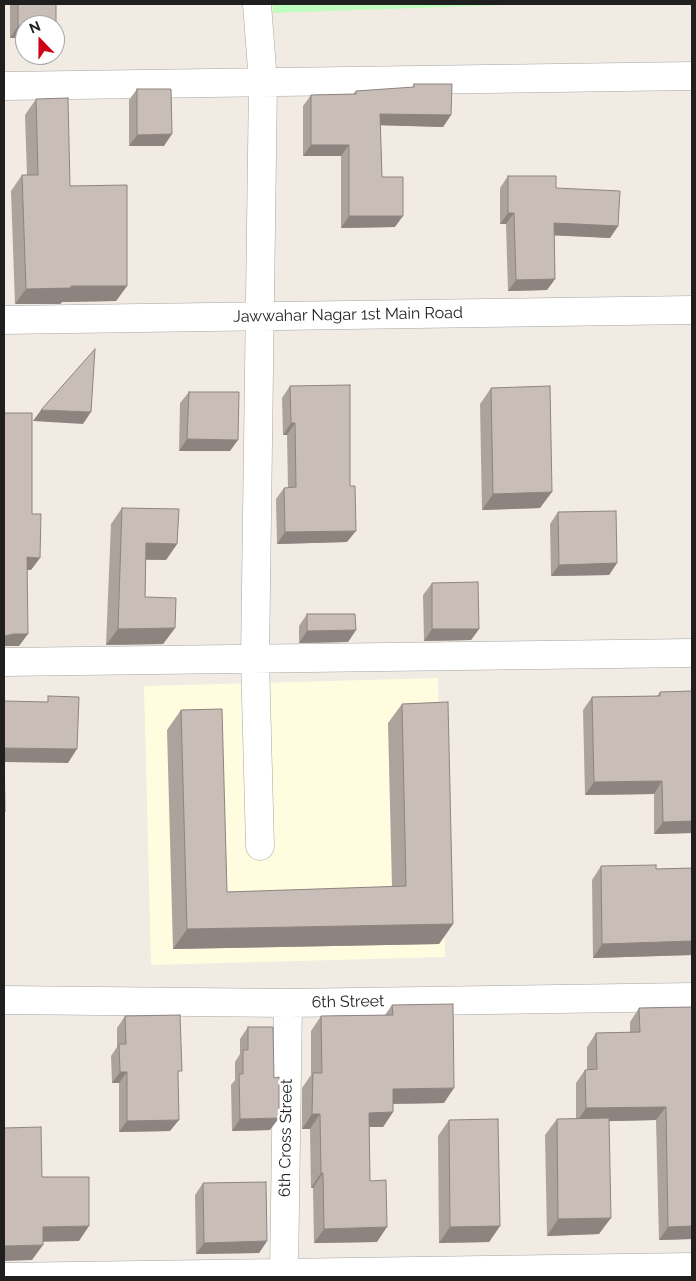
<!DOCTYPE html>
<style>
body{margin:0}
#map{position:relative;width:696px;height:1281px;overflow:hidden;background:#f1ebe4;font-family:Raleway,sans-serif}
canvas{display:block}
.frame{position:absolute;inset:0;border:5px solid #1f1f1f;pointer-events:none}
.north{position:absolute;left:15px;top:15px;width:50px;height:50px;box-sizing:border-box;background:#fff;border:1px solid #a5a5a5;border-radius:50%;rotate:338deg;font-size:14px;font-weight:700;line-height:20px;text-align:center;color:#1f1f1f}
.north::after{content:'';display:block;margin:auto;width:18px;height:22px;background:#ce0016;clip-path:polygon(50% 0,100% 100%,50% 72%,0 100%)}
</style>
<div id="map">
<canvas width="696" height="1281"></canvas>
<div class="frame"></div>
<div class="north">N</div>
</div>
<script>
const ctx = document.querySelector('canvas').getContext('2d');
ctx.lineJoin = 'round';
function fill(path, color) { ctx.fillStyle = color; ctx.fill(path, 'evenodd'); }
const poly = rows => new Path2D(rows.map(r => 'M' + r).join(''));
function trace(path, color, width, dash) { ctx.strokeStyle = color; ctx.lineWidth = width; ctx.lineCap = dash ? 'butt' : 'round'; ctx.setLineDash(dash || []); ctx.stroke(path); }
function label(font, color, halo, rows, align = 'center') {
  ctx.font = font + ' Raleway,sans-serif'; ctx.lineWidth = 5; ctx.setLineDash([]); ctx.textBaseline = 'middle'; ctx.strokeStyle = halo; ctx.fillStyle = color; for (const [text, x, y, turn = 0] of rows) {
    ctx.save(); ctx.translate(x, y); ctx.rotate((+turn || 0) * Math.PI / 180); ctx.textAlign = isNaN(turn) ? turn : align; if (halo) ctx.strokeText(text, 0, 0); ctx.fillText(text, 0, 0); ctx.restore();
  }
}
fill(poly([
 [438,678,445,957,151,965,144,686]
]), '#fffcdf');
fill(poly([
 [273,4,534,4,273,13]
]), '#bffebe');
const minor = poly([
 [257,4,263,82,255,659,260,846],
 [4,86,692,76],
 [4,320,692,310],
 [4,662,692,653],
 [4,1000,288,1003,692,997],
 [284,1273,288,1003],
 [4,1277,692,1267]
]);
trace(minor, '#a6a6a6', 29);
trace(minor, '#fff', 28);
fill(poly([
 [10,4,56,4,56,26,55,28,55,25,10,38],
 [414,84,451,115,443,127,380,125,382,177,395,227,341,228,341,156,303,156,303,106,311,95,353,94,356,91,412,88],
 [137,89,164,146,129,146,129,100],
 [36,99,70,186,127,286,116,301,62,302,60,304,15,304,11,191,22,175,27,175,25,115],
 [508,176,556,188,618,226,610,238,554,235,555,279,547,290,508,291,506,224,500,224,500,188],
 [290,386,347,542,277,544,276,499,284,488,288,488,287,435,283,435,282,398],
 [491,388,540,508,482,510,480,404],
 [189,392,230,451,179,451,180,403],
 [122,508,177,544,166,560,146,560,145,597,175,628,163,644,106,645,111,524],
 [558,512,617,563,609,575,551,576,550,524],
 [432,583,479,629,471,640,424,641,423,595],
 [307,614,356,630,348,642,299,643,299,626],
 [692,691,692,833,654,834,654,794,585,795,583,710,592,697,657,696,660,692],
 [402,704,453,924,439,944,173,949,167,730,181,710,227,892,392,887,388,723],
 [601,866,656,869,692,868,692,955,593,958,592,880],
 [392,1005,444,1103,393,1104,393,1112,383,1127,369,1127,370,1181,377,1242,314,1243,313,1188,311,1188,310,1129,302,1129,302,1088,311,1075,311,1031,321,1016,385,1015],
 [692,1007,692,1239,659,1240,656,1120,609,1121,599,1234,547,1236,545,1135,557,1119,576,1119,576,1083,585,1070,587,1070,587,1047,596,1033,630,1032,630,1022,639,1008],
 [125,1016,178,1076,170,1131,119,1132,119,1083,112,1083,111,1056,117,1047,117,1028],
 [248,1027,270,1130,232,1131,231,1085,235,1080,235,1062,240,1054,240,1039],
 [449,1120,500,1226,489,1242,439,1243,438,1136],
 [203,1183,267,1241,259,1253,196,1254,195,1195]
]), '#ada39d');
fill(poly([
 [18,26,25,26,25,38,10,38],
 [380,114,451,115,443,127,372,125],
 [172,134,164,146,129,146,137,135],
 [311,145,349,145,341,156,303,156],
 [508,213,514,213,506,224,500,224],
 [349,216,403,216,395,227,341,228],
 [554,223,618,226,610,238,546,235],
 [555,279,547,290,508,291,516,280],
 [71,286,127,286,116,301,62,302,60,304,15,304,26,289],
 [41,410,91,412,83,424,33,421],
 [291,423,295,423,287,435,283,435],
 [187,439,238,440,230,451,179,451],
 [552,492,540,508,482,510,493,494],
 [356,531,347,542,277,544,285,532],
 [146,543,177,544,166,560,135,559],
 [27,557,40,558,31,570,18,570],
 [617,563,609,575,551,576,559,565],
 [175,628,163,644,106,645,118,629],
 [432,629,479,629,471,640,424,641],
 [356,630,348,642,299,643,307,631],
 [13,634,28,634,19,646,4,646,4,637,5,636],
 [4,748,77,749,68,763,4,762],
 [662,781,654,794,585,795,594,782],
 [692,821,692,833,654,834,663,822],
 [453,924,439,944,173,949,187,929],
 [692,941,692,955,593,958,602,944],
 [120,1072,127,1072,119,1083,112,1083],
 [454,1088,444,1103,382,1104,393,1089],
 [666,1107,656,1120,577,1122,586,1108],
 [393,1112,383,1127,359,1127,369,1113],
 [312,1114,320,1114,310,1129,302,1129],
 [279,1118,270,1130,232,1131,240,1119],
 [179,1120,170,1131,119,1132,127,1121],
 [321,1173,323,1173,313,1188,311,1188],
 [611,1218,599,1234,547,1236,558,1219],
 [89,1226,79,1241,32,1242,43,1227],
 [500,1226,489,1242,439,1243,450,1227],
 [692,1226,692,1239,659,1240,668,1227],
 [387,1227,377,1242,314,1243,324,1229],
 [267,1241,259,1253,196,1254,204,1243],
 [43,1245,32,1260,4,1261,4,1246]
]), '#8d8480');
const building = poly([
 [18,4,56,4,56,26,55,26,55,25,25,25,25,26,18,26,18,4],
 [414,84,452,84,451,115,380,114,382,177,403,177,403,216,349,216,349,145,311,145,311,95,356,94,356,91,414,87,414,84],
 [137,89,171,89,172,134,137,135,137,89],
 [68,98,70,186,127,185,127,286,71,286,71,288,26,289,22,175,38,175,36,99,68,98],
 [508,176,556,176,556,188,620,191,618,226,554,223,555,279,516,280,514,213,508,213,508,176],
 [95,349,91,412,41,410,95,349],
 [350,385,350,486,355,486,356,531,285,532,284,488,296,487,295,423,291,423,290,386,350,385],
 [550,386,552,492,493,494,491,388,550,386],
 [189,392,239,392,238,440,187,439,189,392],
 [4,413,32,413,32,514,41,514,40,558,27,557,28,634,13,634,5,636,4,637,4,413],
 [122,508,179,509,177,544,146,543,145,597,176,598,175,628,118,629,122,508],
 [616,511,617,563,559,565,558,512,616,511],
 [478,582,479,629,432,629,432,583,478,582],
 [307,614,355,614,356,630,307,631,307,614],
 [692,691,692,821,663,822,662,781,594,782,592,697,660,696,660,692,692,691],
 [48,696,79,697,77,749,4,748,5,812,4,812,4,701,48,702,48,696],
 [448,702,453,924,187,929,181,710,222,709,227,892,406,886,402,704,448,702],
 [656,865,656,869,692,868,692,941,602,944,601,866,656,865],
 [453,1004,454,1088,393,1089,393,1112,369,1113,370,1181,386,1180,387,1227,324,1229,323,1173,321,1173,320,1114,312,1114,313,1073,322,1073,321,1016,393,1015,392,1005,453,1004],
 [692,1007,692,1226,668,1227,666,1107,586,1108,585,1070,597,1069,596,1033,640,1032,639,1008,692,1007],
 [180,1015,182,1071,178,1071,179,1120,127,1121,127,1072,120,1072,119,1044,126,1044,125,1016,180,1015],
 [248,1027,273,1027,274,1078,279,1077,279,1118,240,1119,239,1074,243,1074,243,1050,248,1050,248,1027],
 [609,1118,611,1218,558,1219,557,1119,609,1118],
 [498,1119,500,1226,450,1227,449,1120,498,1119],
 [41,1127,42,1177,89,1177,89,1226,43,1227,43,1245,4,1246,4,1128,41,1127],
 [266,1182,267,1241,204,1243,203,1183,266,1182]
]);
fill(building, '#c9bdb7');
trace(building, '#8d8480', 1);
label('16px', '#1f1f1f', '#fff', [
 ["Jawwahar Nagar 1st Main Road",348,315,-1],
 ["6th Street",348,1002,-1],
 ["6th Cross Street",286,1138,-89]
]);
</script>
